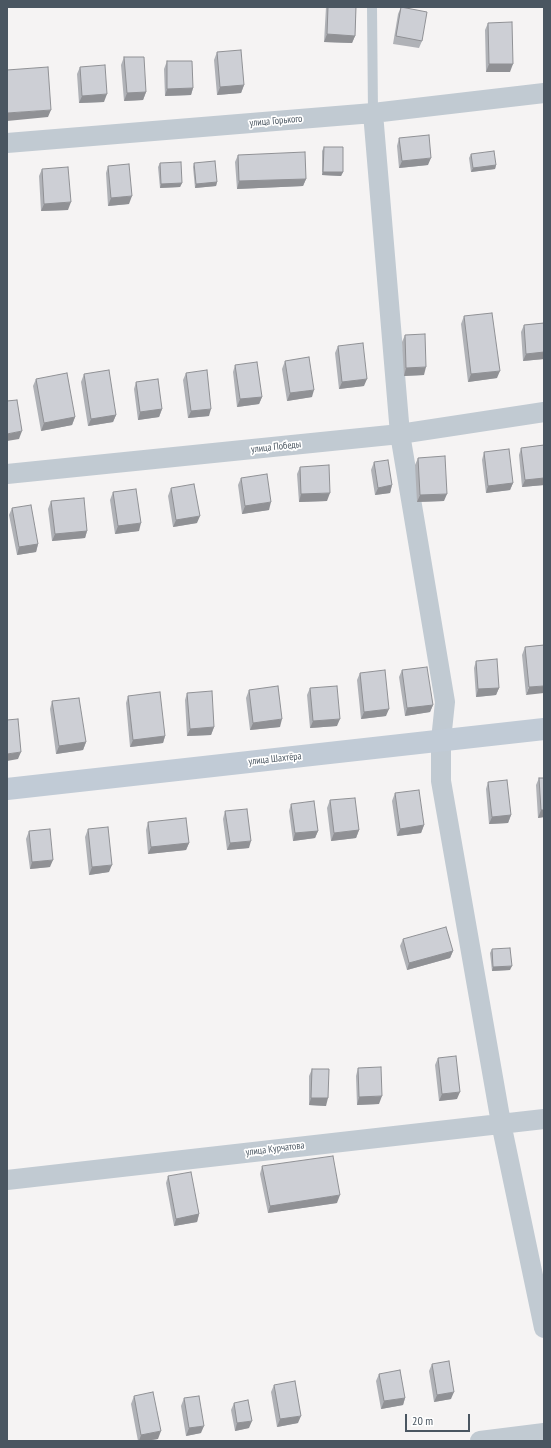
<!DOCTYPE html>
<meta charset="utf-8">
<style>
body{margin:0}
#map{position:relative;width:551px;height:1448px;overflow:hidden;background:#f5f3f3;font-family:"PT Sans Narrow",sans-serif}
canvas{display:block}
.frame{position:absolute;inset:0;border:8px solid #4a5661;pointer-events:none}
.scale{position:absolute;left:405px;top:1414px;width:65px;height:18px;box-sizing:border-box;border:2px solid #4a5661;border-top:0;padding-left:5px;font-size:12px;line-height:14px;white-space:nowrap;color:#4a5661;-webkit-text-stroke:3px #fff;paint-order:stroke}
</style>
<div id="map">
<canvas width="551" height="1448"></canvas>
<div class="frame"></div>
<div class="scale">20 m</div>
</div>
<script>
const ctx = document.querySelector('canvas').getContext('2d');
ctx.lineJoin = 'round';
const poly = rows => new Path2D(rows.map(r => 'M' + r).join(''));
function trace(path, color, width, dash) { ctx.strokeStyle = color; ctx.lineWidth = width; ctx.lineCap = dash ? 'butt' : 'round'; ctx.setLineDash(dash || []); ctx.stroke(path); }
function fill(path, color) { ctx.fillStyle = color; ctx.fill(path, 'evenodd'); }
function label(font, color, halo, rows, align = 'center') {
  ctx.font = font + ' "PT Sans Narrow",sans-serif'; ctx.lineWidth = 3.5; ctx.setLineDash([]); ctx.textBaseline = 'middle'; ctx.strokeStyle = halo; ctx.fillStyle = color; for (const [text, x, y, turn = 0] of rows) {
    ctx.save(); ctx.translate(x, y); ctx.rotate((+turn || 0) * Math.PI / 180); ctx.textAlign = isNaN(turn) ? turn : align; if (halo) ctx.strokeText(text, 0, 0); ctx.fillText(text, 0, 0); ctx.restore();
  }
}
trace(poly([
 [372,7,373,113]
]), '#c1cad2', 10);
trace(poly([
 [373,113,400,434,445,702,441,740,441,781,501,1123,544,1328],
 [7,143,373,113,544,93],
 [7,474,400,434,544,412],
 [7,1180,544,1119],
 [480,1441,544,1433]
]), '#c1cad2', 20);
trace(poly([
 [7,789,544,729]
]), '#c1cbd6', 22);
fill(poly([
 [326,7,356,7,355,36,352,43,324,42],
 [401,7,422,41,419,48,393,44,398,14],
 [488,23,510,72,486,72,485,30],
 [217,52,244,85,241,93,217,95,214,60],
 [124,57,146,92,143,100,124,101,121,65],
 [167,61,193,88,191,95,165,96,164,69],
 [80,67,104,102,79,103,77,74],
 [399,138,428,165,399,168,397,146],
 [324,147,343,172,341,176,322,175,322,151],
 [471,154,496,165,495,169,471,172,469,158],
 [238,155,306,179,303,186,237,189,235,162],
 [160,163,182,183,180,187,160,188,158,167],
 [194,163,217,182,216,186,195,188,193,167],
 [108,166,129,204,108,206,106,173],
 [42,169,68,210,41,211,39,176],
 [464,316,497,378,468,382,461,324],
 [544,323,544,359,523,361,521,332,524,325],
 [405,335,424,375,404,376,402,342],
 [338,346,364,386,339,389,335,353],
 [285,361,312,397,287,401,282,369],
 [235,365,262,397,259,404,237,407,233,372],
 [186,373,209,416,188,418,183,380],
 [84,374,116,415,113,422,88,426,81,382],
 [36,379,75,417,72,425,41,431,33,386],
 [136,382,162,409,159,417,138,420,134,389],
 [544,445,544,485,522,487,519,455,521,448],
 [484,452,513,483,510,490,486,493,482,460],
 [418,458,444,501,417,502,415,465],
 [374,462,392,485,390,493,375,495,371,470],
 [300,467,327,501,299,502,297,474],
 [241,478,269,510,242,514,238,485],
 [171,488,197,523,173,527,168,496],
 [113,492,139,531,115,534,110,500],
 [51,501,87,531,85,538,52,541,48,509],
 [12,508,38,544,36,552,17,555,9,515],
 [544,645,526,695,522,655,525,647],
 [476,661,499,688,496,695,476,697,474,668],
 [402,670,433,705,430,712,405,716,399,677],
 [360,673,386,716,361,719,357,680],
 [310,688,337,726,310,728,307,695],
 [249,690,280,727,250,730,246,698],
 [187,693,214,727,211,735,187,736,185,700],
 [128,696,165,736,163,743,130,747,126,703],
 [52,701,86,742,83,750,56,754,50,709],
 [539,778,544,778,544,817,538,818,536,785],
 [488,782,511,815,508,823,489,824,486,789],
 [395,793,424,825,421,833,397,836,392,801],
 [330,800,359,830,356,838,331,841,327,808],
 [291,804,318,831,315,838,293,841,289,811],
 [225,811,249,848,227,850,223,819],
 [148,822,189,843,186,850,148,854,146,830],
 [88,829,109,872,89,875,85,837],
 [29,831,50,867,30,869,26,839],
 [403,939,453,951,450,958,407,970,400,946],
 [492,949,510,970,492,971,490,953],
 [438,1058,457,1099,439,1101,435,1065],
 [358,1068,379,1104,357,1105,356,1076],
 [312,1069,326,1106,309,1105,309,1076],
 [262,1166,337,1203,268,1213,260,1174],
 [168,1176,199,1214,197,1222,174,1226,166,1183],
 [432,1364,451,1399,434,1402,429,1371],
 [379,1374,405,1398,403,1405,381,1409,376,1381],
 [274,1385,298,1423,277,1427,271,1392],
 [134,1396,158,1439,145,1441,138,1441,131,1404],
 [184,1398,201,1433,186,1436,181,1406],
 [234,1403,249,1428,235,1431,231,1410]
]), '#b0b2b7');
fill(poly([
 [327,34,355,36,352,43,324,42],
 [489,64,513,64,510,72,486,72],
 [244,85,241,93,217,95,220,87],
 [193,88,191,95,165,96,167,89],
 [146,92,143,100,124,101,127,93],
 [107,94,104,102,79,103,82,96],
 [51,110,48,117,7,121,7,113],
 [431,158,428,165,399,168,402,161],
 [496,165,495,169,471,172,473,168],
 [323,172,343,172,341,176,322,175],
 [306,179,303,186,237,189,239,181],
 [217,182,216,186,195,188,196,184],
 [182,183,180,187,160,188,161,184],
 [132,196,129,204,108,206,111,198],
 [71,202,68,210,41,211,44,204],
 [544,352,544,359,523,361,526,354],
 [426,367,424,375,404,376,406,368],
 [500,371,497,378,468,382,471,374],
 [367,379,364,386,339,389,342,382],
 [314,390,312,397,287,401,290,393],
 [262,397,259,404,237,407,240,399],
 [162,409,159,417,138,420,140,412],
 [211,409,209,416,188,418,191,411],
 [116,415,113,422,88,426,91,419],
 [75,417,72,425,41,431,44,423],
 [22,431,19,439,7,441,7,434],
 [544,478,544,485,522,487,525,480],
 [513,483,510,490,486,493,488,486],
 [392,485,390,493,375,495,378,488],
 [330,493,327,501,299,502,301,494],
 [447,494,444,501,417,502,420,495],
 [271,502,269,510,242,514,245,506],
 [200,516,197,523,173,527,176,520],
 [141,523,139,531,115,534,118,526],
 [87,531,85,538,52,541,55,534],
 [38,544,36,552,17,555,19,547],
 [544,686,544,693,526,695,529,687],
 [499,688,496,695,476,697,478,689],
 [433,705,430,712,405,716,407,708],
 [389,709,386,716,361,719,364,712],
 [282,719,280,727,250,730,253,723],
 [340,719,337,726,310,728,313,721],
 [214,727,211,735,187,736,190,729],
 [165,736,163,743,130,747,133,740],
 [86,742,83,750,56,754,59,746],
 [21,752,18,759,7,761,7,754],
 [541,810,544,810,544,817,538,818],
 [511,815,508,823,489,824,492,817],
 [424,825,421,833,397,836,400,829],
 [359,830,356,838,331,841,334,833],
 [318,831,315,838,293,841,295,833],
 [251,841,249,848,227,850,230,843],
 [189,843,186,850,148,854,151,847],
 [53,860,50,867,30,869,32,862],
 [112,865,109,872,89,875,92,867],
 [453,951,450,958,407,970,409,963],
 [512,966,510,970,492,971,493,967],
 [460,1092,457,1099,439,1101,442,1094],
 [382,1096,379,1104,357,1105,359,1097],
 [311,1098,328,1098,326,1106,309,1105],
 [340,1195,337,1203,268,1213,270,1206],
 [199,1214,197,1222,174,1226,176,1219],
 [454,1392,451,1399,434,1402,437,1395],
 [405,1398,403,1405,381,1409,384,1401],
 [301,1416,298,1423,277,1427,280,1419],
 [252,1421,249,1428,235,1431,237,1423],
 [204,1426,201,1433,186,1436,189,1428],
 [161,1431,158,1439,145,1441,139,1441,141,1435]
]), '#909195');
const building = poly([
 [328,7,356,7,355,36,327,34,328,7],
 [401,7,427,12,422,41,396,36,401,7],
 [512,22,513,64,489,64,488,23,512,22],
 [241,50,244,85,220,87,217,52,241,50],
 [124,57,144,57,146,92,127,93,124,57],
 [167,61,192,61,193,88,167,89,167,61],
 [105,65,107,94,82,96,80,67,105,65],
 [48,67,51,110,7,113,7,70,48,67],
 [429,135,431,158,402,161,399,138,429,135],
 [324,147,343,147,343,172,323,172,324,147],
 [494,151,496,165,473,168,471,154,494,151],
 [305,152,306,179,239,181,238,155,305,152],
 [215,161,217,182,196,184,194,163,215,161],
 [181,162,182,183,161,184,160,163,181,162],
 [129,164,132,196,111,198,108,166,129,164],
 [68,167,71,202,44,204,42,169,68,167],
 [492,313,500,371,471,374,464,316,492,313],
 [544,323,544,352,526,354,524,325,544,323],
 [425,334,426,367,406,368,405,335,425,334],
 [363,343,367,379,342,382,338,346,363,343],
 [309,357,314,390,290,393,285,361,309,357],
 [257,362,262,397,240,399,235,365,257,362],
 [109,370,116,415,91,419,84,374,109,370],
 [207,370,211,409,191,411,186,373,207,370],
 [67,373,75,417,44,423,36,379,67,373],
 [158,379,162,409,140,412,136,382,158,379],
 [17,400,22,431,7,434,7,401,17,400],
 [544,445,544,478,525,480,521,448,544,445],
 [509,449,513,483,488,486,484,452,509,449],
 [445,456,447,494,420,495,418,458,445,456],
 [388,460,392,485,378,488,374,462,388,460],
 [329,465,330,493,301,494,300,467,329,465],
 [267,474,271,502,245,506,241,478,267,474],
 [194,484,200,516,176,520,171,488,194,484],
 [136,489,141,523,118,526,113,492,136,489],
 [84,498,87,531,55,534,51,501,84,498],
 [31,505,38,544,19,547,12,508,31,505],
 [544,645,544,686,529,687,525,647,544,645],
 [497,659,499,688,478,689,476,661,497,659],
 [427,667,433,705,407,708,402,670,427,667],
 [385,670,389,709,364,712,360,673,385,670],
 [278,686,282,719,253,723,249,690,278,686],
 [337,686,340,719,313,721,310,688,337,686],
 [212,691,214,727,190,729,187,693,212,691],
 [160,692,165,736,133,740,128,696,160,692],
 [79,698,86,742,59,746,52,701,79,698],
 [18,719,21,752,7,754,7,720,18,719],
 [539,778,544,778,544,810,541,810,539,778],
 [507,780,511,815,492,817,488,782,507,780],
 [419,790,424,825,400,829,395,793,419,790],
 [355,798,359,830,334,833,330,800,355,798],
 [314,801,318,831,295,833,291,804,314,801],
 [247,809,251,841,230,843,225,811,247,809],
 [186,818,189,843,151,847,148,822,186,818],
 [108,827,112,865,92,867,88,829,108,827],
 [50,829,53,860,32,862,29,831,50,829],
 [446,927,453,951,409,963,403,939,446,927],
 [510,948,512,966,493,967,492,949,510,948],
 [456,1056,460,1092,442,1094,438,1058,456,1056],
 [381,1067,382,1096,359,1097,358,1068,381,1067],
 [312,1069,329,1069,328,1098,311,1098,312,1069],
 [333,1156,340,1195,270,1206,262,1166,333,1156],
 [191,1172,199,1214,176,1219,168,1176,191,1172],
 [449,1361,454,1392,437,1395,432,1364,449,1361],
 [400,1370,405,1398,384,1401,379,1374,400,1370],
 [295,1381,301,1416,280,1419,274,1385,295,1381],
 [153,1392,161,1431,141,1435,134,1396,153,1392],
 [199,1396,204,1426,189,1428,184,1398,199,1396],
 [248,1400,252,1421,237,1423,234,1403,248,1400]
]);
fill(building, '#cdcfd5');
trace(building, '#909195', 1);
label('10px', '#4a5661', '#fff', [
 ["улица Горького",276,121,-5],
 ["улица Победы",276,447,-6],
 ["улица Шахтёра",275,759,-6],
 ["улица Курчатова",275,1149,-7]
]);
</script>
